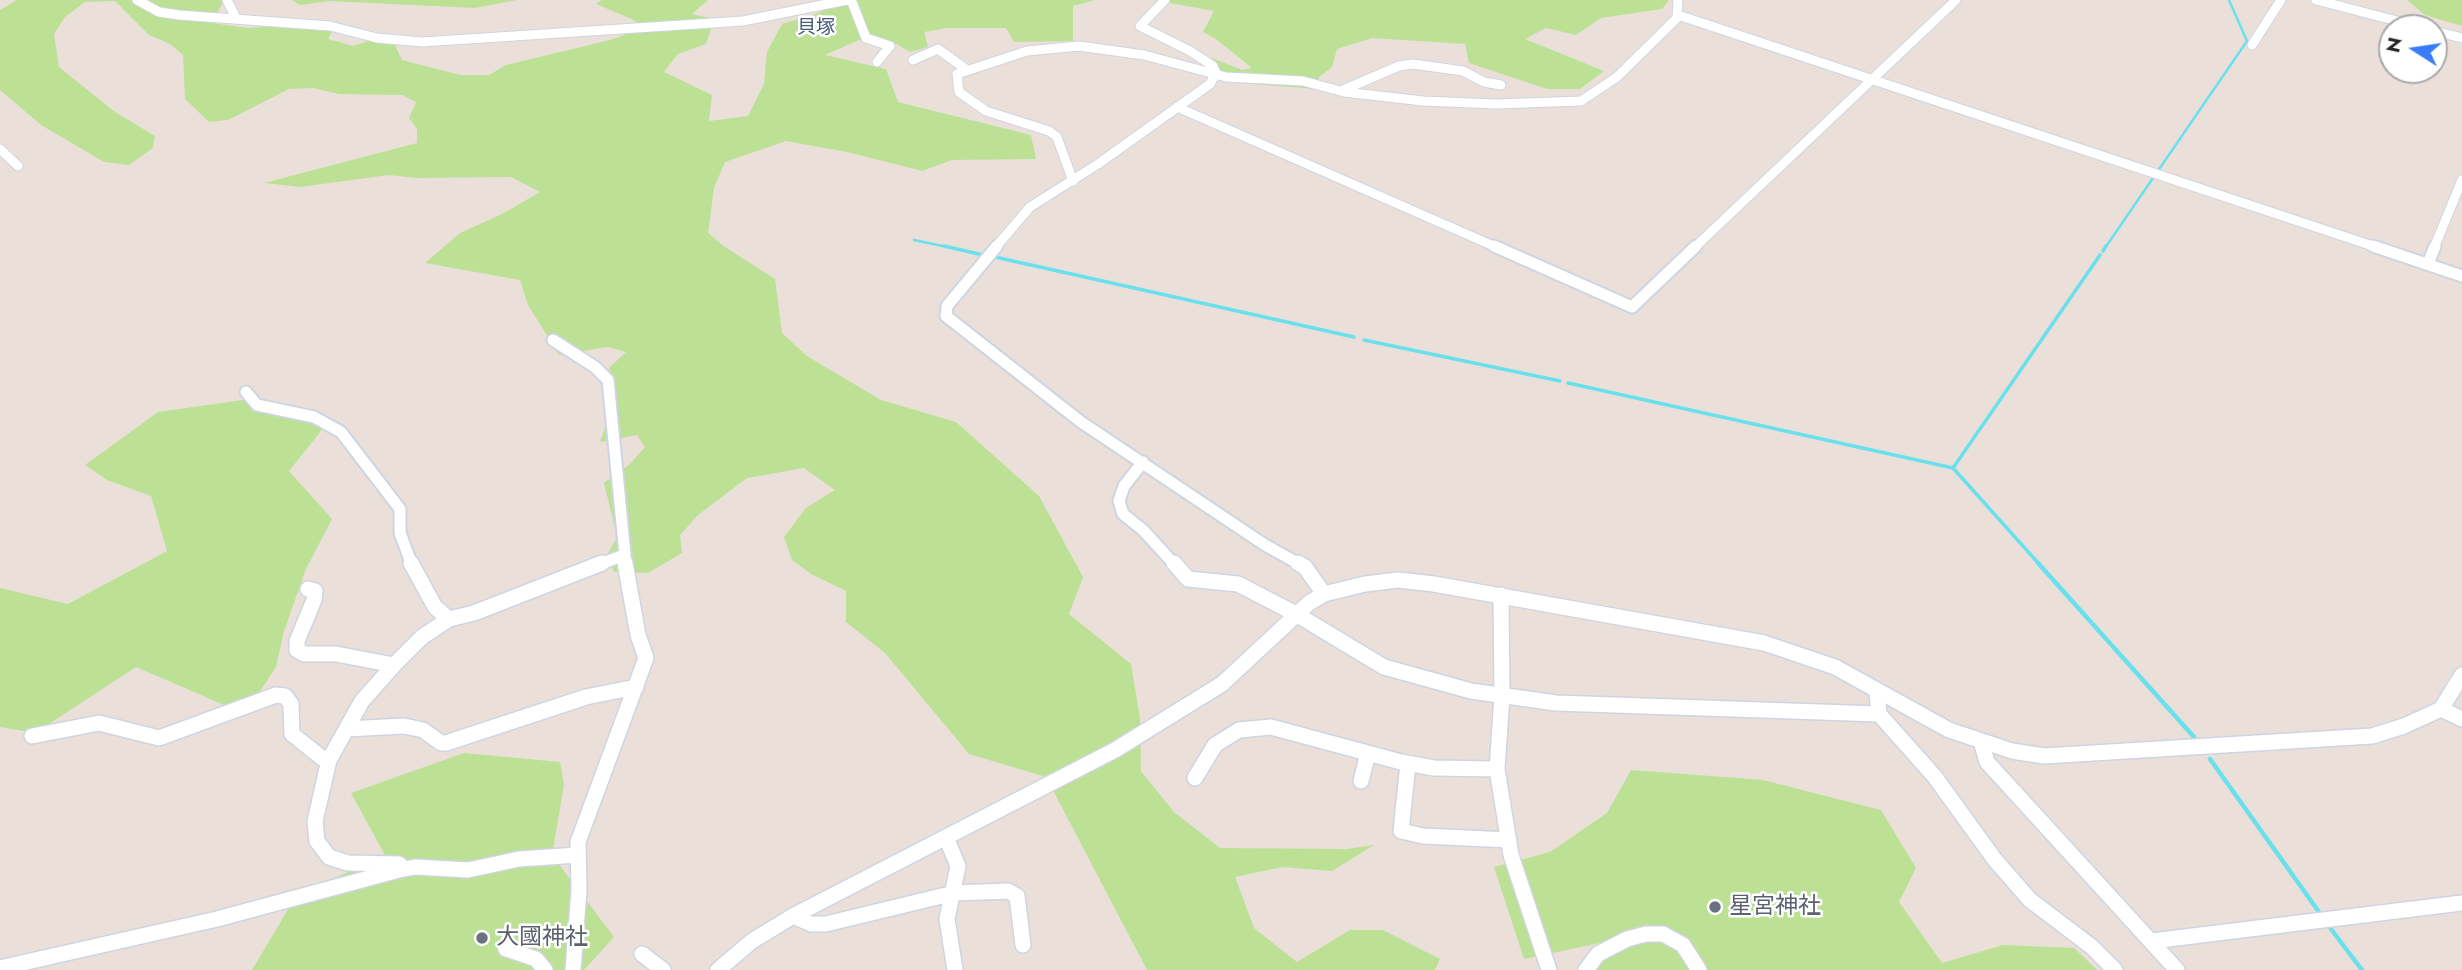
<!DOCTYPE html>
<meta charset="utf-8">
<style>
body{margin:0}
#map{position:relative;width:2462px;height:970px;overflow:hidden;background:#eae0d9;font-family:Jost,sans-serif}
canvas{display:block}
.north{position:absolute;left:2378px;top:14px;width:70px;height:70px;box-sizing:border-box;background:#fff;border:2px solid #a9a9a9;border-radius:50%;rotate:282deg;font-size:19px;font-weight:700;line-height:28px;text-align:center;color:#282828}
.north::after{content:'';display:block;margin:auto;width:24px;height:32px;background:#387cf8;clip-path:polygon(50% 0,100% 100%,50% 72%,0 100%)}
</style>
<div id="map">
<canvas width="2462" height="970"></canvas>
<div class="north">N</div>
</div>
<script>
const ctx = document.querySelector('canvas').getContext('2d');
ctx.lineJoin = 'round';
function fill(path, color) { ctx.fillStyle = color; ctx.fill(path, 'evenodd'); }
const poly = rows => new Path2D(rows.map(r => 'M' + r).join(''));
function trace(path, color, width, dash) { ctx.strokeStyle = color; ctx.lineWidth = width; ctx.lineCap = dash ? 'butt' : 'round'; ctx.setLineDash(dash || []); ctx.stroke(path); }
function label(font, color, halo, rows, align = 'center') {
  ctx.font = font + ' Jost,"Noto Sans JP",sans-serif'; ctx.lineWidth = 5; ctx.setLineDash([]); ctx.textBaseline = 'middle'; ctx.strokeStyle = halo; ctx.fillStyle = color; for (const [text, x, y, turn = 0] of rows) {
    ctx.save(); ctx.translate(x, y); ctx.rotate((+turn || 0) * Math.PI / 180); ctx.textAlign = isNaN(turn) ? turn : align; if (halo) ctx.strokeText(text, 0, 0); ctx.fillText(text, 0, 0); ctx.restore();
  }
}
fill(poly([
 [17,0,221,0,223,2,212,23,248,28,286,25,333,30,328,39,353,46,371,40,393,41,402,60,460,75,489,75,506,65,610,40,637,30,639,26,634,20,596,4,602,0,708,0,692,14,718,20,711,29,706,44,678,54,664,72,712,95,709,121,748,116,764,84,767,52,782,24,821,12,831,0,1095,0,1073,6,1073,41,1014,42,1006,28,947,28,924,32,928,47,910,52,897,44,859,40,825,55,886,69,898,102,1031,135,1036,159,952,160,922,171,847,152,786,141,725,162,714,188,708,233,725,247,775,279,782,333,807,356,881,400,956,422,1039,496,1083,577,1069,614,1131,664,1140,718,1141,771,1174,812,1220,848,1347,849,1374,845,1332,871,1283,867,1235,877,1254,928,1297,962,1350,930,1383,930,1440,959,1435,970,1147,970,1046,777,969,754,885,653,846,622,846,591,811,574,792,560,784,537,806,508,835,490,804,468,747,478,698,515,680,535,682,553,648,573,614,572,607,555,617,537,604,483,630,464,645,447,637,435,600,442,614,401,609,368,626,352,608,347,559,355,528,305,520,280,425,263,460,233,502,214,540,192,511,177,417,178,388,175,301,187,264,183,417,143,417,129,409,118,416,102,402,95,339,94,313,88,289,89,228,120,209,122,185,99,183,55,170,44,149,35,115,1,85,2,65,17,54,34,59,67,115,112,155,136,153,148,129,165,104,162,41,125,0,90,0,10],
 [292,0,517,0,475,8,329,1,300,5],
 [1153,0,1669,0,1662,9,1601,18,1576,35,1546,28,1525,39,1604,71,1580,89,1547,89,1469,63,1465,44,1372,38,1337,49,1332,67,1319,77,1316,89,1239,83,1205,77,1200,64,1212,58,1242,70,1252,68,1216,39,1203,32,1214,11],
 [2407,0,2462,0,2462,26,2425,15],
 [250,399,325,426,289,471,332,519,306,569,284,631,276,667,245,714,136,667,35,733,0,727,0,588,68,604,167,551,151,496,107,480,85,465,158,412],
 [464,753,560,762,564,785,552,855,614,937,584,970,252,970,296,896,385,855,351,793],
 [1631,770,1763,780,1881,810,1916,868,1899,902,1942,963,2003,945,2074,948,2097,970,1586,970,1619,939,1524,959,1494,867,1550,852,1607,813]
]), '#bce195');
trace(poly([
 [914,240,952,248],
 [2105,248,2247,41,2229,0]
]), '#6be0ed', 2.5);
trace(poly([
 [944,246,983,255],
 [2103,251,2106,246],
 [995,257,1354,337],
 [1364,340,1560,381],
 [1568,383,1953,468,2040,565],
 [1953,468,2100,255]
]), '#6be0ed', 3.5);
trace(poly([
 [2038,563,2194,737],
 [2210,759,2319,912],
 [2331,929,2362,970]
]), '#6be0ed', 4.5);
const minorFar2 = poly([
 [137,0,159,12,179,15,330,26,377,38,422,42,743,21,847,0,852,2,866,38,890,46,877,62],
 [227,0,236,18],
 [1165,0,1140,26,1190,51,1213,66,1216,73],
 [2316,0,2424,28],
 [1678,15,2379,248],
 [2434,31,2462,38],
 [2252,45,2281,0],
 [913,60,938,49,967,70],
 [1343,90,1399,66,1413,64,1463,71,1484,82,1501,85],
 [1177,107,1498,248],
 [0,149,18,166],
 [1073,181,1057,137,1049,131,986,111,959,92,957,74,1027,51,1079,46,1144,55,1226,77,1303,81,1344,92,1423,101,1496,104,1581,101,1617,77,1677,18,1678,0],
 [995,248,1030,207,1098,164,1210,84,1216,73],
 [1694,248,1956,0],
 [2434,248,2462,180]
]);
const minorFar1 = poly([
 [997,246,947,306,946,316,1081,422,1265,545,1301,565],
 [1494,246,1632,307,1696,246],
 [2373,246,2462,276],
 [2428,264,2435,246],
 [553,340,595,367,608,380,626,565],
 [246,392,257,405,314,417,341,432,400,509,400,533,412,565],
 [1143,462,1124,486,1119,501,1123,514,1143,530,1175,565],
 [598,565,624,555]
]);
const minor = poly([
 [411,563,435,607,449,619],
 [1174,563,1188,579,1238,584,1296,614,1384,667,1471,691,1556,703,1879,714],
 [1298,563,1305,567,1324,594],
 [308,589,315,591,314,600,297,641,297,650,304,654,336,654,394,665,422,637,449,619,474,613,602,563],
 [1501,595,1502,696,1497,769,1511,855,1549,970],
 [394,665,362,701,329,760,315,821,317,841,329,857,348,863,399,864,402,867],
 [1877,692,1879,714,1935,777,1995,860,2030,900,2092,947,2115,970],
 [2441,709,2462,719],
 [346,729,404,726,423,730,441,743,446,743,586,697,636,687],
 [32,736,99,723,159,738,276,695,285,696,291,704,292,734,322,758,329,760],
 [1981,741,1987,762,2177,970],
 [1408,764,1401,831,1423,836,1509,840],
 [1195,778,1215,745,1239,730,1271,727,1401,762,1434,768,1497,769],
 [1361,781,1368,753],
 [946,837,958,866,947,919,955,970],
 [793,916,811,924,826,924,954,893,1008,891,1017,896,1023,945],
 [2152,941,2462,903],
 [506,949,536,959,545,970],
 [642,954,663,970],
 [0,968,217,919,399,870,415,867,468,870,519,859,578,855],
 [573,970,579,890,578,842,646,658,638,635,625,563],
 [718,970,752,941,793,916,1115,750,1222,684,1309,603,1324,594,1365,584,1398,580,1434,584,1764,643,1835,667,1949,730,2012,751,2044,756,2372,736,2404,726,2441,709,2462,675],
 [1586,970,1598,954,1627,939,1646,934,1663,934,1683,945,1699,970]
]);
trace(minorFar2, '#ced5e1', 11);
trace(minorFar1, '#ced5e1', 15);
trace(minor, '#ced5e1', 18);
trace(minorFar2, '#fff', 9);
trace(minorFar1, '#fff', 11);
trace(minor, '#fff', 15);
for (const [x, y, r, color] of [
 [1715,907,7,"#6b7280"],
 [482,938,7,"#6b7280"]
]) { const dot = new Path2D(); dot.arc(x, y, r, 0, 2 * Math.PI); ctx.fillStyle = color; ctx.fill(dot); trace(dot, '#fff', 2.5); }
label('19px', '#495978', '#fff', [
 ["貝塚",816,28]
]);
label('23px', '#5b616d', '#fff', [
 ["星宮神社",1729,907],
 ["大國神社",496,938]
], 'left');
</script>
